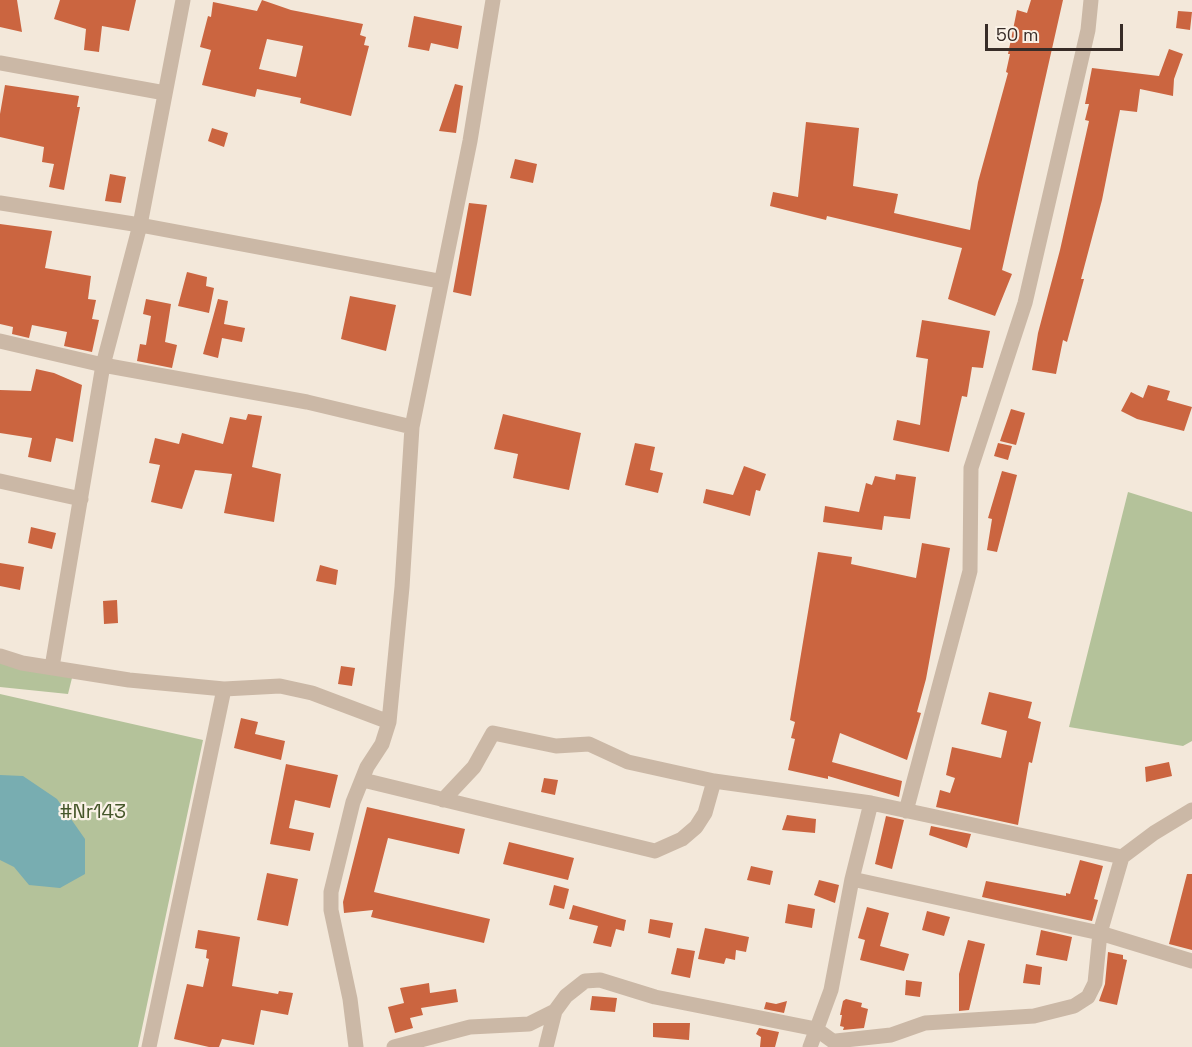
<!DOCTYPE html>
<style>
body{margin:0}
#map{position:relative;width:1192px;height:1047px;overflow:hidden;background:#f3e8da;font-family:"Space Grotesk",sans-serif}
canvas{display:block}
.scale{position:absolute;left:985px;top:24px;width:138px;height:27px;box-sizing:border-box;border:3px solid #372c27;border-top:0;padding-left:8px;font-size:18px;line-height:21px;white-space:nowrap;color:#372c27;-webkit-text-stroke:4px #faf2e7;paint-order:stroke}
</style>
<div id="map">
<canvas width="1192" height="1047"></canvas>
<div class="scale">50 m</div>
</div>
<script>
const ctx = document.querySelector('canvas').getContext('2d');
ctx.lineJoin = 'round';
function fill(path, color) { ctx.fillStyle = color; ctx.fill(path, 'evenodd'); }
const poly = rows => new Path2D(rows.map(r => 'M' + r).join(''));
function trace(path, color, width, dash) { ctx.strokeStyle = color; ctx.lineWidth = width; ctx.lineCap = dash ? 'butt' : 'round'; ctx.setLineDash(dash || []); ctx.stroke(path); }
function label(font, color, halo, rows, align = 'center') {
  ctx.font = font + ' "Space Grotesk",sans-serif'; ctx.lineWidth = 4.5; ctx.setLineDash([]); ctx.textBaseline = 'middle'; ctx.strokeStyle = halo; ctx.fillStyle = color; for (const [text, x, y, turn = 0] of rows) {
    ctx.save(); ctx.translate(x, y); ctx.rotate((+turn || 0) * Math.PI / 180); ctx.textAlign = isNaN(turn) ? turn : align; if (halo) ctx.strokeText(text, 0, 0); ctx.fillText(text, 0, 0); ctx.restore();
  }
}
fill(poly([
 [1128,492,1192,512,1192,741,1183,746,1069,727],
 [0,660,72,678,68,694,0,687],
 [0,694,203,740,138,1047,0,1047]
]), '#b4c29a');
fill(poly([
 [0,775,23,776,57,799,85,839,85,874,60,888,29,885,14,867,0,860]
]), '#78adb1');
fill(poly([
 [0,0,17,0,22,32,0,27],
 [60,0,136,0,129,31,102,26,99,52,84,50,86,29,54,19],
 [262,0,291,10,363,24,360,35,366,37,364,45,369,46,351,116,300,103,301,98,257,89,255,97,202,85,211,50,200,47,208,16,211,17,213,2,257,11],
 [267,39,303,46,296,77,259,69],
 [1031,0,1063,0,1002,270,1012,274,995,316,948,299,962,248,827,216,826,220,770,206,773,192,798,197,806,122,859,128,853,186,898,194,894,213,970,230,978,182,1008,73,1006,72,1010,54,1008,54,1017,10,1027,13],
 [1178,11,1192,12,1190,30,1176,28],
 [414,16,462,26,458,49,431,43,429,51,408,47],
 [1169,49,1183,54,1174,79,1173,96,1140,89,1137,112,1120,110,1102,200,1081,279,1084,279,1067,342,1063,340,1056,374,1032,370,1038,333,1060,250,1089,121,1085,120,1089,104,1085,104,1092,68,1159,76],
 [455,84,463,86,456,133,439,131],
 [5,85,79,96,77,107,80,107,64,190,49,187,54,164,42,162,44,147,0,137,0,114],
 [212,128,228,133,224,147,208,141],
 [515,159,537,164,533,183,510,178],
 [110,174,126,177,121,203,105,201],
 [469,203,487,205,471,296,453,292],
 [0,224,52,231,45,268,91,276,88,299,96,300,92,319,99,320,92,352,64,346,67,332,32,325,29,338,12,334,13,327,0,324],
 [187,272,207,277,206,286,214,288,209,313,178,306],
 [350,296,396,305,386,351,341,339],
 [146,299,171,304,165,342,177,345,172,368,137,361,140,344,146,345,151,316,143,314],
 [218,299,228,301,224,324,245,328,242,342,222,338,218,358,203,354],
 [922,320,990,331,983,368,972,367,967,397,962,396,949,452,893,440,897,420,920,425,928,359,916,357],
 [36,369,54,373,82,385,73,442,56,438,51,462,28,457,32,438,0,433,0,390,31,391],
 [1148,385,1170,391,1167,400,1192,407,1184,431,1137,419,1121,411,1131,392,1143,398],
 [1011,409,1025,413,1016,445,1000,441],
 [248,414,262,416,252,467,281,474,274,522,224,513,232,474,195,470,182,509,151,502,160,465,149,463,155,438,179,444,182,433,223,444,230,417,246,420],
 [503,414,581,433,569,490,513,478,518,454,494,449],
 [635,443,655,447,650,470,663,473,658,493,625,485],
 [998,443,1012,446,1008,460,994,456],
 [744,466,766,474,760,491,756,490,750,516,703,503,706,489,733,495],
 [1002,471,1017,475,997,552,987,550,992,519,988,518],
 [896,474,916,477,910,519,884,516,882,530,823,522,825,506,859,512,866,483,872,485,875,476,895,480],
 [31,527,56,533,52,549,28,543],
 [922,543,950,548,926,679,917,712,921,713,907,760,840,733,832,762,902,781,899,797,828,776,828,779,788,770,795,739,791,738,795,722,790,720,818,552,852,557,851,564,916,578],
 [0,563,24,567,20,590,0,586],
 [320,565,338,570,336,585,316,581],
 [117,600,118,623,104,624,103,601],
 [341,666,355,668,352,686,338,684],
 [989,692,1032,702,1028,718,1041,722,1032,763,1029,762,1018,825,936,807,940,790,950,793,955,778,946,775,952,747,1001,758,1007,731,981,724],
 [241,718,258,722,255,734,285,741,281,760,234,748],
 [1169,762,1172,776,1146,782,1145,767],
 [286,764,338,775,330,808,295,800,289,828,314,833,310,851,270,844],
 [544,778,558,780,555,795,541,792],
 [367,807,465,829,459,854,388,838,374,892,490,919,484,943,371,917,373,910,344,913,343,902],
 [787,815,816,819,815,833,782,830],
 [886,816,904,820,892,869,875,864],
 [931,826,971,834,967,848,929,835],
 [509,842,574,858,568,880,503,864],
 [1080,860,1103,866,1094,899,1098,900,1092,921,982,897,986,881,1066,896,1066,893,1070,894],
 [751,866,773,871,770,885,747,880],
 [267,873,298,879,288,926,257,920],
 [1187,874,1192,874,1192,950,1169,944],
 [819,880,839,885,835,903,814,895],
 [554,885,569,889,564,909,549,905],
 [788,904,815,909,812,928,785,923],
 [573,905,626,920,624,931,616,929,611,947,593,943,598,926,569,919],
 [867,907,889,913,880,946,909,954,904,971,860,960,865,940,858,938],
 [927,911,950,917,944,936,922,930],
 [650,919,673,923,670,938,648,933],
 [705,928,749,937,746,952,736,950,735,960,726,958,724,964,698,959],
 [198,930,240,937,232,986,278,994,279,991,293,993,288,1015,261,1010,254,1045,222,1039,219,1047,209,1047,174,1039,187,984,203,987,209,959,206,958,207,950,195,948],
 [1041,930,1072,937,1067,961,1036,955],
 [968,940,985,944,969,1010,959,1011,959,974],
 [677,948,695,951,690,978,671,974],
 [1108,952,1123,955,1123,959,1127,960,1117,1005,1099,1001,1105,984],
 [1026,964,1042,967,1040,985,1023,983],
 [906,980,922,982,920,997,905,995],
 [429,983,430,993,456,989,458,1002,421,1008,423,1015,410,1018,413,1028,395,1033,388,1007,404,1003,400,988],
 [592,996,617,998,615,1012,590,1010],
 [846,999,862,1003,861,1007,868,1009,864,1028,843,1030,844,1027,840,1026,842,1015,840,1015,843,1001],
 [787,1001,784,1013,764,1009,766,1002,776,1004],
 [653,1023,690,1023,689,1040,653,1037],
 [759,1028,779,1032,775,1047,760,1047,761,1037,756,1034]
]), '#cb6540');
trace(poly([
 [0,63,165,93],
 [0,203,140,225,439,281],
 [0,341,103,365,307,402,412,427],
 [0,481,81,499],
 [0,656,22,663,129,680,224,689,149,1047],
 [52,667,103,365,140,225,183,0],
 [224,689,280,686,312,693,389,722],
 [363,780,655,851,682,839,696,827,705,813,714,781,871,803],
 [443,800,474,767,493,733,556,746,589,744,628,762,714,781],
 [906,811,970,571,971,468,1025,303,1088,30,1091,0],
 [852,879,1100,933,1122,857],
 [836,1041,891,1035,925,1023,1034,1016,1074,1006,1088,997,1095,983,1100,933,1192,961],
 [356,1047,350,999,331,910,331,892,353,802,367,767,382,744,389,722,402,587,412,427,470,141,493,0],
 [394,1047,470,1027,529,1024,555,1011,566,996,585,981,600,980,655,997,816,1029,841,1047],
 [546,1047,555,1011],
 [810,1047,831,990,852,879,871,803,1122,857,1154,833,1192,810]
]), '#cbb8a6', 15);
label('20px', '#45562a', '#faf2e7', [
 ["#Nr143",93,813]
]);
</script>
